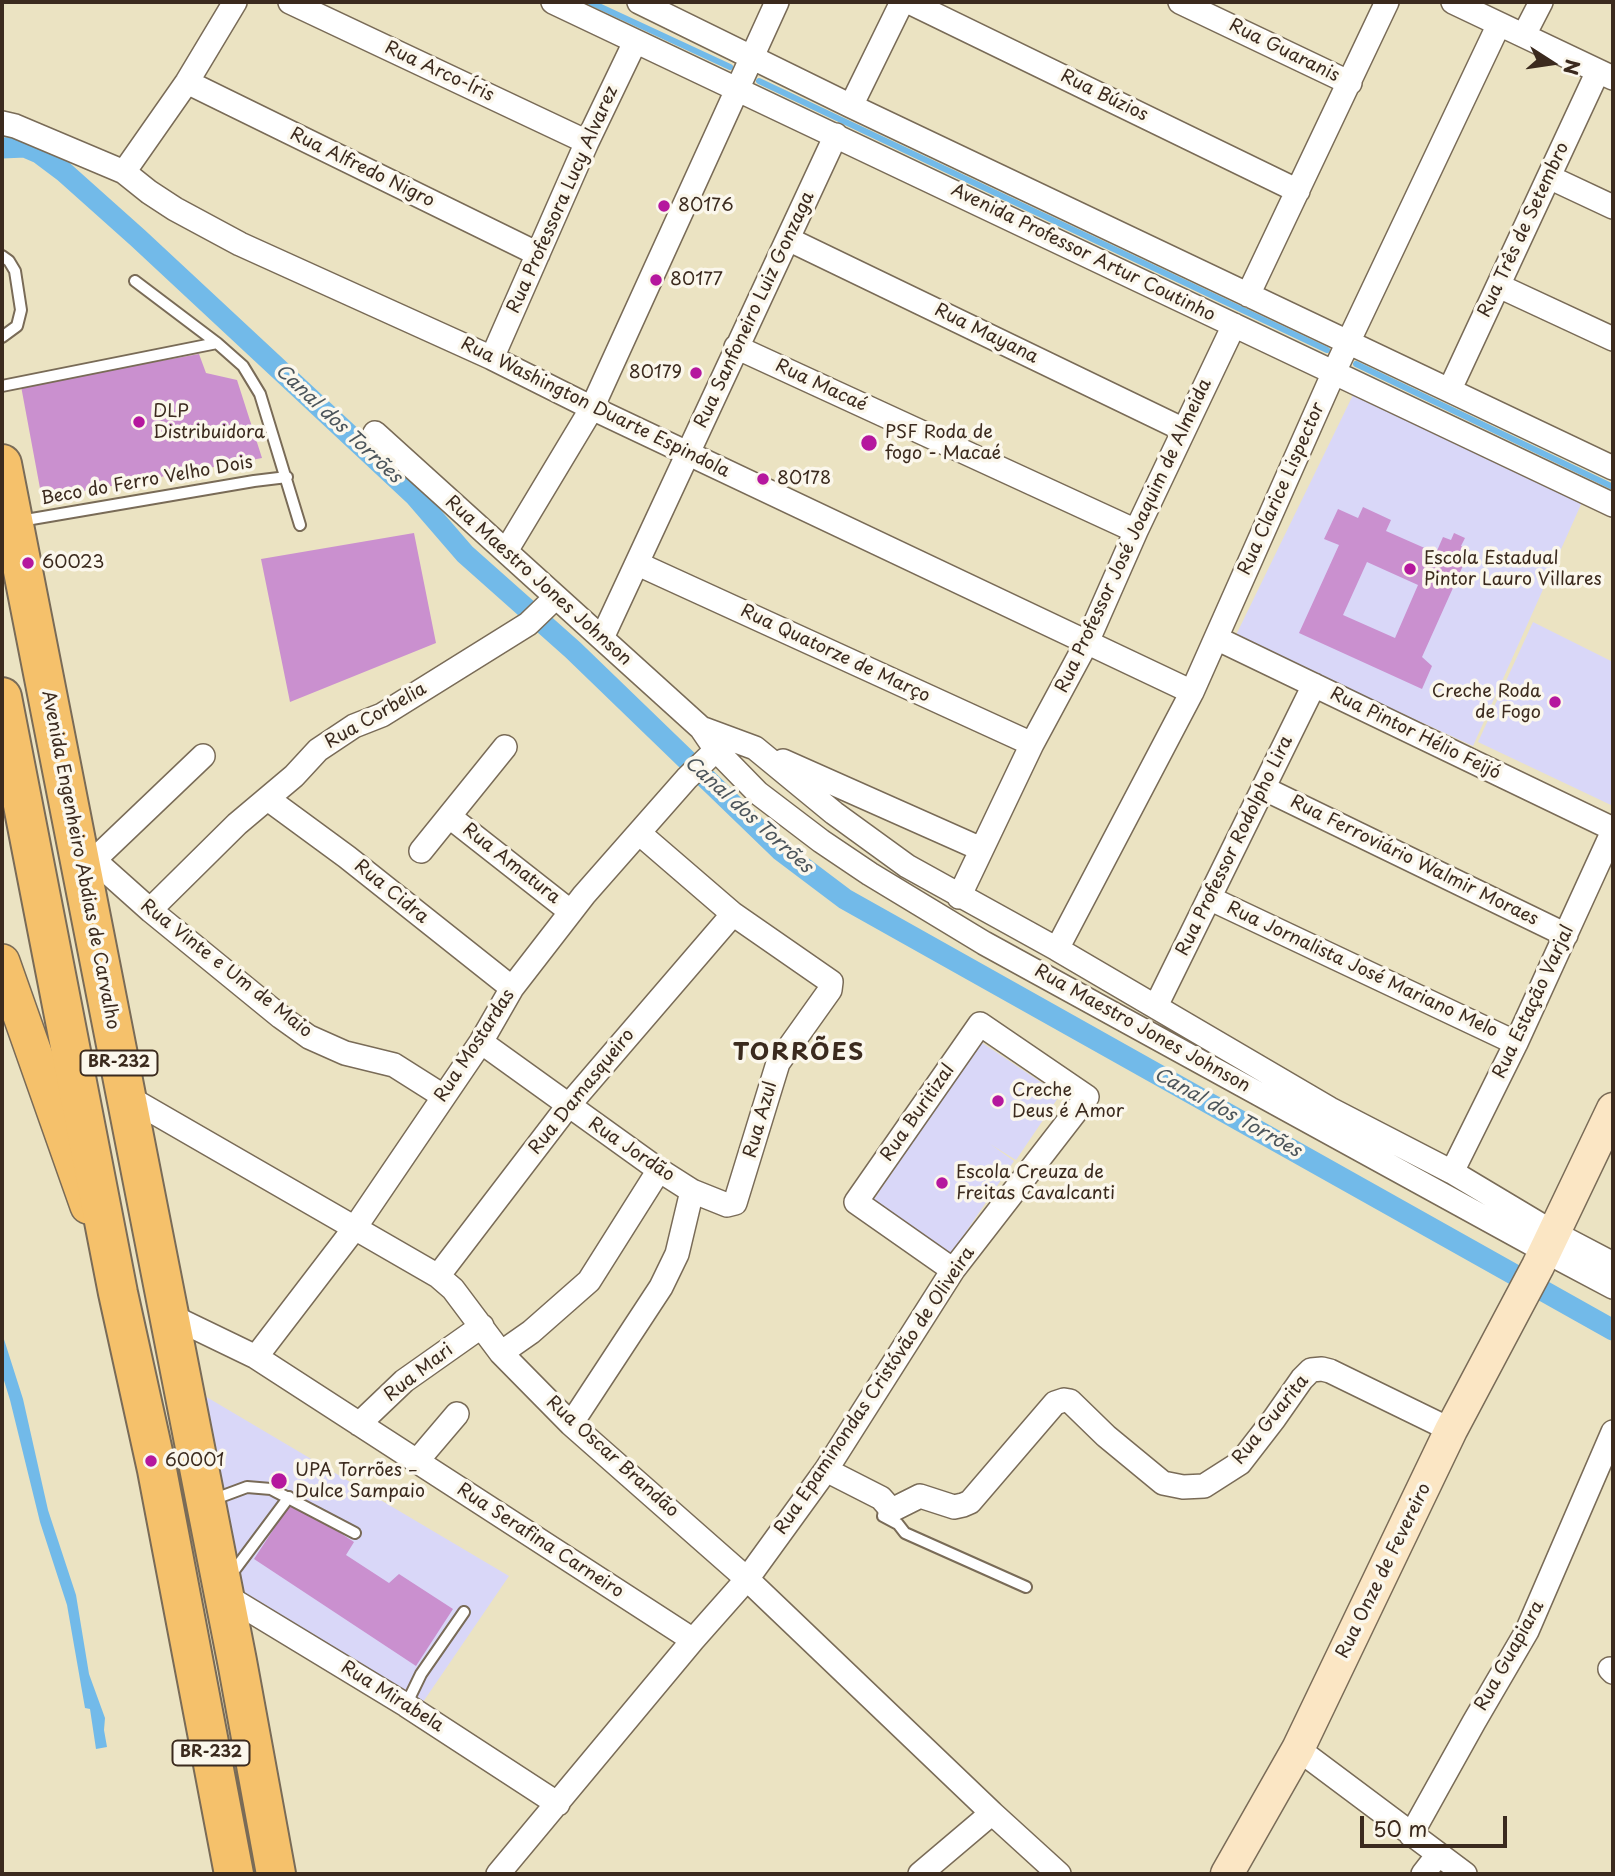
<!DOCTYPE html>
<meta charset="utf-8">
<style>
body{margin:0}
#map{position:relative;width:1615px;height:1876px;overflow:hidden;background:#ebe3c2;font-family:"Playpen Sans",sans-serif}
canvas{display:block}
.frame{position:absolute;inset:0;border:4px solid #3b2a1e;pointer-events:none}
.north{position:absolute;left:1517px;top:28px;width:70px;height:70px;-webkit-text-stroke:5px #fbf7ec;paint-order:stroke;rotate:102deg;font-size:19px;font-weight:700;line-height:28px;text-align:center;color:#3b2a1e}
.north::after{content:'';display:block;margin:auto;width:24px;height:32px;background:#3b2a1e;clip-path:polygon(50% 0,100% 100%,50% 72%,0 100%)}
.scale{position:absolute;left:1360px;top:1816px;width:147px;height:32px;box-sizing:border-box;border:4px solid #3b2a1e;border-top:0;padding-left:9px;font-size:21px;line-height:24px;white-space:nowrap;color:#3b2a1e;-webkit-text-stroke:5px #fbf7ec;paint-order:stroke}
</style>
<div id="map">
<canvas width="1615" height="1876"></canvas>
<div class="frame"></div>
<div class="north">N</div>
<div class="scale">50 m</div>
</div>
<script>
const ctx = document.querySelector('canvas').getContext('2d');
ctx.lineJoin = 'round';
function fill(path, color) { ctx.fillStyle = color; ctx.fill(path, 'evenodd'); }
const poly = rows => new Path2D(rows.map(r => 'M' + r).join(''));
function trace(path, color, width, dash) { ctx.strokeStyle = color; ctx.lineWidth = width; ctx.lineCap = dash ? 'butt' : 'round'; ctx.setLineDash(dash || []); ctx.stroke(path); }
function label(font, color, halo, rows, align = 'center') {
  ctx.font = font + ' "Playpen Sans",sans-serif'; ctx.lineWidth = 7; ctx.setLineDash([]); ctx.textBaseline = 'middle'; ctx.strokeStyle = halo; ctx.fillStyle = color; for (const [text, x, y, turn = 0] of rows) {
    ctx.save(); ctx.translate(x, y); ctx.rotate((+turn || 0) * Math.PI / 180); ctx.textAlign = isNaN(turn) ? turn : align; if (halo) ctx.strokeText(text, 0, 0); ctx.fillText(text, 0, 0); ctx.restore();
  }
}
fill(poly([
 [1353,395,1583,500,1473,746,1235,637],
 [1533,622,1613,662,1613,806,1478,742],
 [981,1042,1060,1095,1016,1160,990,1144,1014,1161,949,1257,870,1205],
 [188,1386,509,1576,421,1705,234,1589]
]), '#d9d7f8');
fill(poly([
 [2,1333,23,1399,48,1510,76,1595,89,1674,105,1718,104,1730,107,1747,96,1749,90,1709,85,1708,67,1605,40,1522,10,1400,2,1374]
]), '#72bae9');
trace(poly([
 [590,2,730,67],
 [759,81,1327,350],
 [39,153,41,153],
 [1356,364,1613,487]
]), '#72bae9', 6);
trace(poly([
 [2,148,25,147,39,153,63,171,138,238,414,495,465,554,573,650,780,850,845,899,1613,1330]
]), '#72bae9', 21);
fill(poly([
 [199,354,206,373,237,380,262,458,42,499,21,386],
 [1363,507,1391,520,1386,531,1436,553,1443,537,1451,540,1454,533,1465,538,1461,546,1470,550,1422,657,1432,666,1422,689,1299,633,1339,545,1324,539,1338,509,1358,518],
 [1367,562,1418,585,1395,638,1343,615],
 [414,533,436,643,290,702,261,559],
 [292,1501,354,1542,346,1555,389,1583,399,1574,453,1609,416,1666,254,1559]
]), '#ca90cf');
const lane = poly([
 [2,256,9,261,15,271,21,310,17,326,2,337],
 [135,281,217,343,243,366,260,394,300,525],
 [2,386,217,343],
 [20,521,254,481,287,477],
 [212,1500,247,1487,271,1489,355,1533],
 [884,1511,883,1516,898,1524,905,1533,1026,1587],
 [230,1576,289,1497],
 [406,1705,421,1674,464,1612]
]);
const street = poly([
 [290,2,587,142],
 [553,2,1613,505],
 [639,2,851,106,1613,468],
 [909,2,1298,191],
 [1180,2,1350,83],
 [1453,2,1613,78],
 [1524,35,1541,2],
 [187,82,538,254],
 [851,106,902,2],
 [2,123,15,126,124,172,149,192,175,209,240,244,492,358,592,408,1192,692],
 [124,172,187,82,235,2],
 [1549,177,1613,207],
 [788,239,1184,430],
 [1499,286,1613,339],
 [1248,295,1387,2],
 [736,347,1136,531],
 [492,358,587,142,635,42],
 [1450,389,1598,71],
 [375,433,701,728,716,750,758,793,821,841,870,874,984,943,1545,1251,1613,1287],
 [506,551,592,408,777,2],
 [638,564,1032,744],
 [602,638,836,135],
 [1216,638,1613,829],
 [701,728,755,748,834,813,907,866,1057,949,1330,1109,1452,1172,1554,1233,1613,1264],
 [783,761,981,849],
 [1263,788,1566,935],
 [268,799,347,857,512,988],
 [450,817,571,912],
 [421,851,505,747],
 [94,860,203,756],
 [80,867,94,860,150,910,281,1017,309,1037,345,1053,394,1065,443,1096],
 [959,897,1032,744,1087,642,1136,531,1234,325],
 [1209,898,1516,1043],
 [150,910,237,824,294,776,318,750,354,726,382,715,528,624,556,597],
 [1057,949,1192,692,1334,372,1499,24],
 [1156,1006,1314,685],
 [481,1042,659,1170,692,1191,727,1205,735,1203,778,1063,830,990,831,982,733,914,639,833],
 [126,1096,438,1276,453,1289,501,1353,571,1424,747,1579,992,1813,1059,1874],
 [1452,1172,1516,1043,1613,831],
 [438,1276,568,1106,733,914],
 [169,1315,256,1357,693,1640],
 [501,1353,531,1332,589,1281,659,1170],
 [256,1357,354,1229,481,1042,512,988,584,895,687,778,716,750],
 [359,1424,404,1381,482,1326],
 [571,1424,661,1287,677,1254,692,1191],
 [417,1461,457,1414],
 [826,1470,881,1498,888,1506,894,1509,920,1496,954,1507,963,1505,970,1502,1055,1403,1064,1400,1070,1401,1106,1436,1163,1483,1183,1487,1204,1486,1240,1463,1274,1419,1302,1379,1311,1370,1322,1369,1330,1371,1451,1430],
 [223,1594,406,1705,558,1804],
 [1610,1669,1613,1672],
 [1298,1749,1465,1874],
 [1411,1835,1474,1722,1527,1631,1613,1432],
 [498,1874,693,1640,747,1579,826,1470,953,1270,1087,1097,980,1024,856,1202,953,1270],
 [920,1874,992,1813],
 [1423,1874,1437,1856]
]);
const secondary = poly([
 [1227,1874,1298,1749,1451,1430,1538,1266,1613,1109]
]);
const primary = poly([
 [2,962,88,1206]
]);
const highway = poly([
 [2,464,237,1661,276,1874],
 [2,697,118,1293,157,1470,234,1874]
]);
trace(lane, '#796b57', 14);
trace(street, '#796b57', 26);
trace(secondary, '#796b57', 35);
trace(primary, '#796b57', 38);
trace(highway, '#796b57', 42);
trace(lane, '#fff', 10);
trace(street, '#fff', 23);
trace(secondary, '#fbe6c4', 32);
trace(primary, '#f5c16b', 35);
trace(highway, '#f5c16b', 38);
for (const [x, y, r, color] of [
 [664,206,7,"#b5179e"],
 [656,280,7,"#b5179e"],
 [696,373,7,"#b5179e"],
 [139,422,7,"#b5179e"],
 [869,443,9,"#b5179e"],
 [763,479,7,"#b5179e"],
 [28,563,7,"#b5179e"],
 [1410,569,7,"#b5179e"],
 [1555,702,7,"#b5179e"],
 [998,1101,7,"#b5179e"],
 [942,1183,7,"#b5179e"],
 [151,1461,7,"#b5179e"],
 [279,1481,9,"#b5179e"]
]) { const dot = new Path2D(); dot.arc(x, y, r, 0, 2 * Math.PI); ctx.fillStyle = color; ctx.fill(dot); trace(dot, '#fbf7ec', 2.5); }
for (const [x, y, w] of [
 [119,1063,77],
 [211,1753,77]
]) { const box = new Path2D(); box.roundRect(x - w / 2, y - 12.5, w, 25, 5); ctx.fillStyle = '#fbf7ec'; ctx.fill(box); trace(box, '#3b2a1e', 2); }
label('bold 16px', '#3b2a1e', null, [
 ["BR-232",119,1063],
 ["BR-232",211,1753]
]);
label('18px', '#3b2a1e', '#fbf7ec', [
 ["Rua Guaranis",1284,51,26],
 ["Rua Arco-Íris",439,72,25],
 ["Rua Búzios",1104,96,26],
 ["Rua Alfredo Nigro",362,168,26],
 ["Rua Professora Lucy Alvarez",563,200,-66],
 ["Rua Três de Setembro",1524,230,-65],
 ["Avenida Professor Artur Coutinho",1083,253,26],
 ["Rua Sanfoneiro Luiz Gonzaga",755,310,-65],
 ["Rua Mayana",986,334,26],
 ["Rua Macaé",821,386,25],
 ["Rua Washington Duarte Espindola",595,408,26],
 ["Beco do Ferro Velho Dois",147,481,-10],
 ["Rua Clarice Lispector",1282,489,-66],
 ["Rua Professor José Joaquim de Almeida",1134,536,-65],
 ["Rua Maestro Jones Johnson",538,581,42],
 ["Rua Quatorze de Março",835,654,25],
 ["Rua Corbelia",376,716,-30],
 ["Rua Pintor Hélio Feijó",1415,734,26],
 ["Rua Professor Rodolpho Lira",1235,846,-64],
 ["Avenida Engenheiro Abdias de Carvalho",80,860,79],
 ["Rua Ferroviário Walmir Moraes",1414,861,26],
 ["Rua Amatura",511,864,38],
 ["Rua Cidra",391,892,39],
 ["Rua Vinte e Um de Maio",226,969,38],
 ["Rua Jornalista José Mariano Melo",1362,970,25],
 ["Rua Estação Varjal",1534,1002,-65],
 ["Rua Maestro Jones Johnson",1142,1029,29],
 ["Rua Mostardas",475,1046,-57],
 ["Rua Damasqueiro",582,1092,-51],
 ["Rua Buritizal",918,1113,-55],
 ["Rua Azul",761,1120,-74],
 ["Rua Jordão",631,1150,34],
 ["Rua Mari",419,1373,-38],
 ["Rua Epaminondas Cristóvão de Oliveira",875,1391,-56],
 ["Rua Guarita",1271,1420,-51],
 ["Rua Oscar Brandão",612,1457,42],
 ["Rua Serafina Carneiro",540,1541,33],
 ["Rua Onze de Fevereiro",1384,1571,-64],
 ["Rua Guapiara",1510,1656,-61],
 ["Rua Mirabela",392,1697,32]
]);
label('18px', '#3b2a1e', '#fbf7ec', [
 ["80176",678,206],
 ["80177",670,280],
 ["80179",682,373,"right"],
 ["DLP",153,412],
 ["Distribuidora",153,433],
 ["PSF Roda de",885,433],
 ["fogo - Macaé",885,454],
 ["80178",777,479],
 ["Escola Estadual",1424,559],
 ["Pintor Lauro Villares",1424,580],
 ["60023",42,563],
 ["Creche Roda",1541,692,"right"],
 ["de Fogo",1541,713,"right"],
 ["Creche",1012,1091],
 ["Deus é Amor",1012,1112],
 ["Escola Creuza de",956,1173],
 ["Freitas Cavalcanti",956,1194],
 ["60001",165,1461],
 ["UPA Torrões –",295,1471],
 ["Dulce Sampaio",295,1492]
], 'left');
label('italic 19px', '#4c555b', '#fbf7ec', [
 ["Canal dos Torrões",338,424,43],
 ["Canal dos Torrões",748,815,42],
 ["Canal dos Torrões",1227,1113,29]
]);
ctx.letterSpacing = '2px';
label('bold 24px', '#3b2a1e', '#fbf7ec', [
 ["TORRÕES",799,1053]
]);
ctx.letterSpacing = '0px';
</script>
